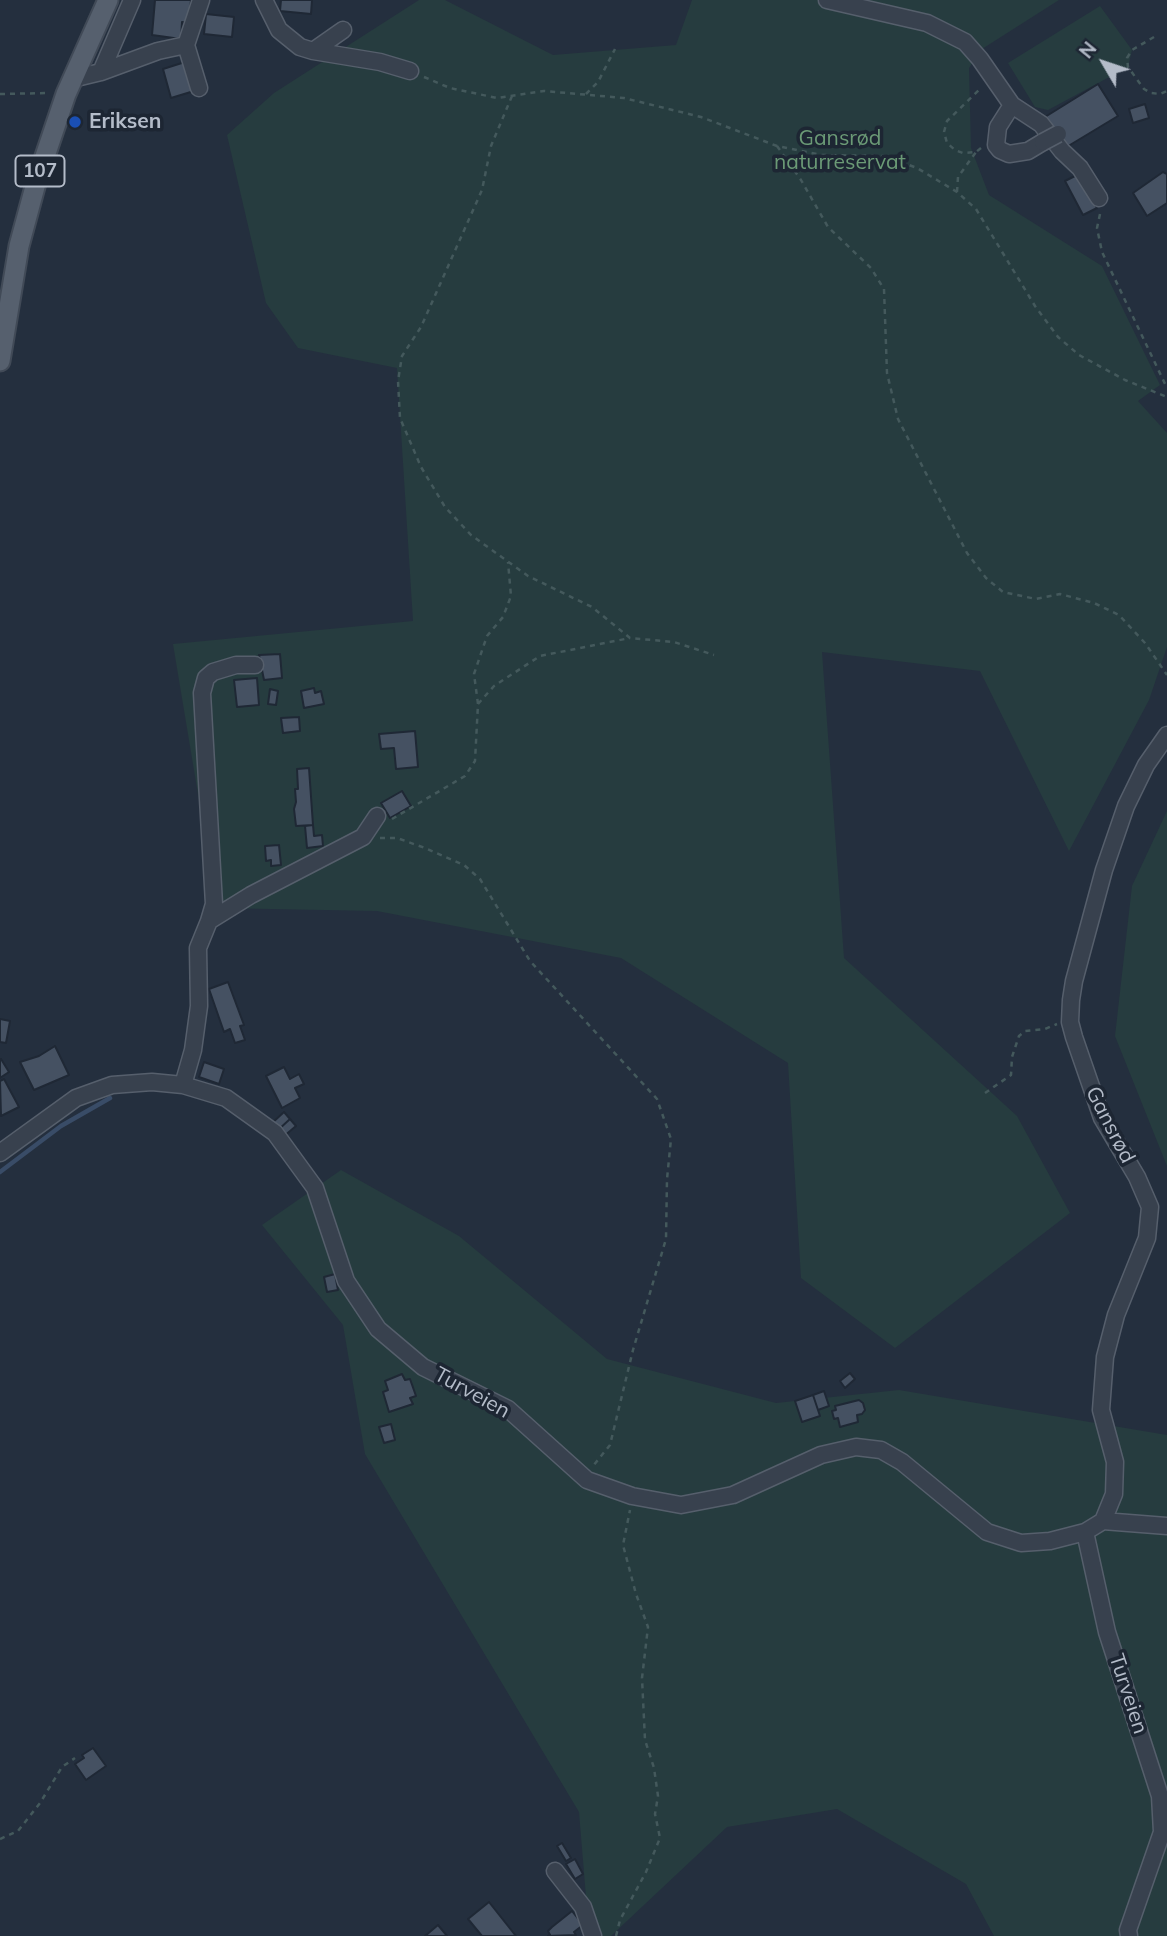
<!DOCTYPE html>
<meta charset="utf-8">
<style>
body{margin:0}
#map{position:relative;width:1167px;height:1936px;overflow:hidden;background:#242f3e;font-family:Mulish,sans-serif}
canvas{display:block}
.north{position:absolute;left:1069px;top:28px;width:70px;height:70px;-webkit-text-stroke:5px #1d2633;paint-order:stroke;rotate:309deg;font-size:19px;font-weight:700;line-height:28px;text-align:center;color:#b4bcc9}
.north::after{content:'';display:block;margin:auto;width:24px;height:32px;background:#b4bcc9;clip-path:polygon(50% 0,100% 100%,50% 72%,0 100%)}
</style>
<div id="map">
<canvas width="1167" height="1936"></canvas>
<div class="north">N</div>
</div>
<script>
const ctx = document.querySelector('canvas').getContext('2d');
ctx.lineJoin = 'round';
function fill(path, color) { ctx.fillStyle = color; ctx.fill(path, 'evenodd'); }
const poly = rows => new Path2D(rows.map(r => 'M' + r).join(''));
function trace(path, color, width, dash) { ctx.strokeStyle = color; ctx.lineWidth = width; ctx.lineCap = dash ? 'butt' : 'round'; ctx.setLineDash(dash || []); ctx.stroke(path); }
function label(font, color, halo, rows, align = 'center') {
  ctx.font = font + ' Mulish,sans-serif'; ctx.lineWidth = 7; ctx.setLineDash([]); ctx.textBaseline = 'middle'; ctx.strokeStyle = halo; ctx.fillStyle = color; for (const [text, x, y, turn = 0] of rows) {
    ctx.save(); ctx.translate(x, y); ctx.rotate((+turn || 0) * Math.PI / 180); ctx.textAlign = isNaN(turn) ? turn : align; if (halo) ctx.strokeText(text, 0, 0); ctx.fillText(text, 0, 0); ctx.restore();
  }
}
fill(poly([
 [419,0,445,0,553,55,676,45,692,0,1059,0,982,49,969,68,971,148,989,195,1102,266,1160,385,1138,401,1167,433,1167,647,1149,700,1069,851,980,671,822,652,844,958,1017,1116,1070,1213,895,1348,801,1278,788,1063,621,958,377,911,217,908,173,644,413,621,397,368,298,348,266,303,227,135,274,93],
 [1100,6,1132,50,1128,67,1048,110,1035,107,1008,63],
 [1167,811,1167,1166,1115,1036,1132,886],
 [341,1170,459,1236,607,1359,776,1403,899,1390,1167,1435,1167,1936,994,1936,966,1884,837,1809,727,1827,611,1936,601,1936,586,1897,579,1812,365,1454,343,1325,262,1225]
]), '#263c3f');
trace(poly([
 [0,1172,61,1126,110,1098]
]), '#394c67', 4.5);
const building = poly([
 [155,0,191,0,189,23,182,22,181,39,152,35,155,0],
 [281,0,312,0,311,14,280,11,281,0],
 [206,14,234,17,232,37,204,34,206,14],
 [185,62,194,91,171,98,163,69,185,62],
 [1098,84,1118,116,1065,148,1045,117,1098,84],
 [1145,104,1149,118,1133,123,1129,109,1145,104],
 [1163,172,1167,174,1167,203,1147,216,1133,193,1163,172],
 [1079,174,1097,208,1083,215,1065,181,1079,174],
 [280,654,282,678,264,680,259,655,280,654],
 [257,678,259,705,237,707,234,680,257,678],
 [314,688,315,693,321,691,324,704,304,708,301,691,314,688],
 [270,689,278,691,276,705,268,704,270,689],
 [299,717,300,731,283,733,281,718,299,717],
 [415,731,418,767,396,769,394,748,381,749,379,734,415,731],
 [309,768,313,825,296,826,294,809,296,802,295,789,298,789,297,769,309,768],
 [402,791,411,806,390,818,381,803,402,791],
 [313,825,314,836,322,835,323,846,307,848,305,826,313,825],
 [279,845,281,865,271,866,271,860,266,861,265,846,279,845],
 [228,982,244,1025,240,1026,245,1040,235,1043,230,1029,224,1032,209,989,228,982],
 [0,1019,10,1021,6,1043,0,1042,0,1019],
 [55,1046,69,1075,34,1090,20,1062,39,1056,55,1046],
 [1,1059,9,1072,0,1078,0,1060,1,1059],
 [204,1062,224,1069,219,1084,199,1077,204,1062],
 [284,1067,290,1079,299,1074,304,1084,295,1088,300,1098,282,1108,266,1076,284,1067],
 [4,1079,19,1107,1,1116,0,1081,4,1079],
 [284,1112,290,1119,277,1131,271,1124,284,1112],
 [290,1119,296,1126,283,1137,277,1131,290,1119],
 [335,1274,338,1290,327,1292,324,1277,335,1274],
 [850,1373,855,1379,845,1388,840,1381,850,1373],
 [402,1374,405,1380,410,1379,416,1396,410,1398,413,1404,389,1412,383,1392,388,1390,385,1381,402,1374],
 [824,1391,829,1406,818,1410,813,1395,824,1391],
 [813,1395,820,1416,802,1422,795,1401,813,1395],
 [859,1400,863,1403,865,1410,862,1414,857,1415,858,1422,840,1427,838,1418,834,1419,832,1411,836,1410,835,1406,859,1400],
 [391,1424,395,1440,384,1443,379,1427,391,1424],
 [93,1748,106,1766,86,1780,75,1764,84,1758,82,1755,93,1748],
 [562,1843,571,1858,566,1861,557,1846,562,1843],
 [575,1859,583,1874,575,1879,566,1864,575,1859],
 [489,1902,516,1936,482,1936,468,1919,489,1902],
 [572,1911,583,1925,574,1932,576,1935,548,1936,550,1935,548,1931,552,1927,572,1911],
 [438,1925,447,1936,425,1936,438,1925]
]);
fill(building, '#455162');
trace(building, '#1f2835', 2);
const minor = poly([
 [264,0,279,30,300,47,313,51,380,62,410,71],
 [827,0,927,23,965,42,980,59,1012,105,1041,124,1062,151,1080,168,1099,198],
 [186,45,199,88],
 [313,51,343,30],
 [101,72,158,51,186,45,201,0],
 [72,79,101,72,132,0],
 [1012,105,998,127,996,145,1000,150,1009,154,1028,151,1043,142],
 [209,921,214,904,202,693,206,678,213,672,236,665,255,665],
 [183,1085,193,1050,199,1006,198,948,209,921,251,895,363,837,377,816],
 [0,1153,76,1098,112,1085,152,1082,183,1085,226,1098,275,1133,315,1188,346,1281,378,1329,423,1367,508,1409,587,1480,632,1496,681,1505,733,1495,821,1455,856,1447,881,1450,902,1462,987,1532,1021,1543,1050,1541,1085,1532,1103,1521,1167,1526],
 [1103,1521,1114,1494,1115,1462,1101,1410,1105,1357,1116,1315,1147,1238,1150,1207,1137,1177,1102,1118,1074,1037,1070,1022,1071,1000,1074,981,1104,870,1126,806,1146,765,1167,735],
 [1085,1532,1107,1632,1160,1796,1162,1832,1128,1930,1129,1936],
 [555,1871,583,1907,593,1936]
]);
const major = poly([
 [0,361,19,246,36,183,66,94,108,0]
]);
trace(minor, '#565f6c', 19);
trace(major, '#414a57', 23);
trace(poly([
 [1154,37,1132,50,1127,58,1128,67,1144,89,1151,93,1160,94,1167,91],
 [424,77,450,88,497,98,544,91,624,98,701,117,777,146,822,155,885,156,917,168,957,192,976,209,1035,306,1058,337,1079,355,1125,380,1167,397],
 [0,94,49,93],
 [586,94,598,82,615,49],
 [512,96,491,146,482,190,421,327,402,356,398,381,400,418,421,467,445,507,471,535,528,576,592,607,630,638,674,642,714,655],
 [777,146,801,180,828,227,871,268,884,289,887,373,898,419,967,553,986,578,1003,592,1036,599,1060,594,1094,603,1119,615,1145,643,1167,675],
 [981,148,976,152,963,153,955,150,947,143,944,132,947,121,981,88],
 [957,192,958,177,976,152],
 [1100,214,1097,228,1102,252,1167,388],
 [478,704,494,686,540,656,630,638],
 [392,819,465,776,475,761,478,704,474,674,487,636,503,617,511,596,508,562],
 [380,838,397,838,425,848,464,865,480,879,530,961,657,1099,671,1139,667,1179,666,1239,633,1350,610,1445,593,1466],
 [985,1093,1011,1075,1012,1057,1019,1036,1025,1031,1045,1029,1057,1024],
 [0,1839,18,1831,40,1803,62,1767,75,1758],
 [616,1936,620,1920,646,1872,660,1838,655,1814,658,1796,654,1768,645,1740,642,1678,648,1627,636,1594,623,1545,630,1510]
]), '#44595c', 2.5, [5, 5]);
trace(minor, '#38414e', 16);
trace(major, '#56606e', 19);
const minorBridge = poly([
 [1043,142,1058,134]
]);
trace(minorBridge, '#565f6c', 19, []);
trace(minorBridge, '#38414e', 16);
for (const [x, y, r, color] of [
 [75,122,7,"#1a4fb4"]
]) { const dot = new Path2D(); dot.arc(x, y, r, 0, 2 * Math.PI); ctx.fillStyle = color; ctx.fill(dot); trace(dot, '#1d2633', 2.5); }
for (const [x, y, w] of [
 [40,171,49]
]) { const box = new Path2D(); box.roundRect(x - w / 2, y - 15.5, w, 31, 5); ctx.fillStyle = '#1d2633'; ctx.fill(box); trace(box, '#b4bcc9', 2); }
label('bold 19px', '#b4bcc9', null, [
 ["107",40,171]
]);
label('bold 21px', '#b4bcc9', '#1d2633', [
 ["Eriksen",89,122]
], 'left');
label('21px', '#6b9a76', '#1d2633', [
 ["Gansrød",840,139],
 ["naturreservat",840,163]
]);
label('21px', '#b4bcc9', '#1d2633', [
 ["Gansrød",1110,1125,63],
 ["Turveien",472,1393,29],
 ["Turveien",1128,1694,72]
]);
</script>
